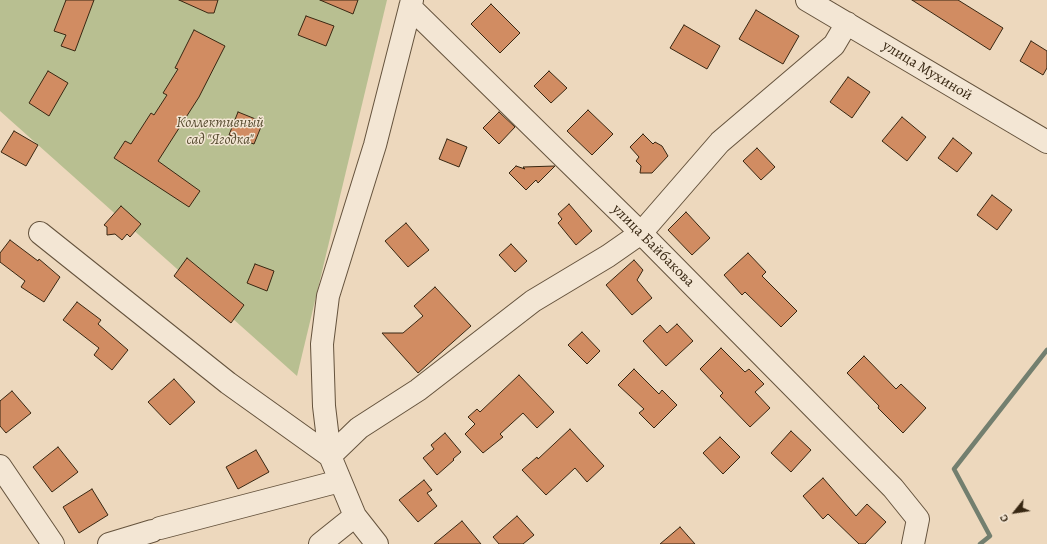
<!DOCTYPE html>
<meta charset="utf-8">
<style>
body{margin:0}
#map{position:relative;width:1047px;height:544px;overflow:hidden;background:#edd8bd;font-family:Alegreya,serif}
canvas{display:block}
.north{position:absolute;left:995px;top:492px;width:40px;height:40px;-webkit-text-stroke:3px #f3e6d4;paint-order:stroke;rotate:240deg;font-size:11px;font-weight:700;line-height:16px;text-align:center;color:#382712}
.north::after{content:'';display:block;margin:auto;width:14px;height:18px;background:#382712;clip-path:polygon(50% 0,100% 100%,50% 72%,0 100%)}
</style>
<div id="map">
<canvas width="1047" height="544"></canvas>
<div class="north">С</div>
</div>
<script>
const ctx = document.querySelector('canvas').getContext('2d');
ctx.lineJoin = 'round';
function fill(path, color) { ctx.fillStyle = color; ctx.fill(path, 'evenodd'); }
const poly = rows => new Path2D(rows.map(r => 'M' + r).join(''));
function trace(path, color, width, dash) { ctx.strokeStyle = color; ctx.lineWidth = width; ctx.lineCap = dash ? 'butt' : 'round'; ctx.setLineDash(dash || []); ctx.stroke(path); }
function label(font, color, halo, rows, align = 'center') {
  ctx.font = font + ' Alegreya,serif'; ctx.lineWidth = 3; ctx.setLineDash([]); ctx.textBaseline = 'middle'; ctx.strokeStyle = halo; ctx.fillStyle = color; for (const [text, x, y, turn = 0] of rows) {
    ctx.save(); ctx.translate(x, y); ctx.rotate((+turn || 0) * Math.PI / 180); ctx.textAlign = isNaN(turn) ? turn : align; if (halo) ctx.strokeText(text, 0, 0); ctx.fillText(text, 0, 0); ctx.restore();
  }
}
fill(poly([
 [0,0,387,0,297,376,0,111]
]), '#b8bf91');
trace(poly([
 [980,544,990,536,954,469,1047,350]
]), '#737f6f', 4.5);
const building = poly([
 [66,0,94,0,75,51,61,46,66,35,54,31,66,0],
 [179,0,218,0,214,13,208,13,179,0],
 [320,0,358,0,353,14,320,0],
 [912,0,958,0,1003,28,990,50,912,0],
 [491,4,520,33,500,53,471,24,491,4],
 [756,10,799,36,783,64,739,39,756,10],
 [306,16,334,26,326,46,298,35,306,16],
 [684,25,720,46,707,69,670,48,684,25],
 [194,30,225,46,199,97,158,161,200,191,189,207,114,158,125,141,131,144,151,113,154,115,167,95,163,93,178,69,175,68,194,30],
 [1031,41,1047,51,1047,68,1043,75,1020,61,1031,41],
 [48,71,68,83,49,116,29,103,48,71],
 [549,71,567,88,551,103,534,86,549,71],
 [848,77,870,92,852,118,830,102,848,77],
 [588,110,613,134,592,155,567,131,588,110],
 [238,112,263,122,254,144,229,135,238,112],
 [499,112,515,127,499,144,483,128,499,112],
 [902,117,926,137,907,161,882,141,902,117],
 [14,131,38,145,26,166,1,152,14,131],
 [643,134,653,144,655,142,662,146,668,156,652,173,640,173,641,166,636,161,639,157,630,147,643,134],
 [953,138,972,153,957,172,938,158,953,138],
 [447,139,467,147,459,167,439,159,447,139],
 [757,148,775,167,761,180,743,161,757,148],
 [516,166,525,169,523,167,555,166,538,183,536,180,526,190,509,173,516,166],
 [992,195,1012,210,997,230,977,215,992,195],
 [569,204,592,231,576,245,558,223,562,219,558,214,569,204],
 [121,206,141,224,130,237,127,234,122,240,115,234,107,235,107,227,104,225,121,206],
 [686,212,710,238,692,255,668,230,686,212],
 [406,223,429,250,408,267,385,241,406,223],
 [10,240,38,261,39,259,60,277,44,302,21,287,25,281,0,262,0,253,10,240],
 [511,244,527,261,515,272,499,255,511,244],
 [748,253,766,272,762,276,797,311,781,327,745,292,742,295,724,275,748,253],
 [187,258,244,305,231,323,174,276,187,258],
 [634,260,643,270,637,280,652,298,632,315,606,285,634,260],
 [255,264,274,271,267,291,247,283,255,264],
 [435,287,471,326,418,373,382,333,403,333,423,316,414,306,435,287],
 [77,302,101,320,98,324,128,350,112,370,94,355,99,348,63,320,77,302],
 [677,324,693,341,666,366,643,341,660,325,667,333,677,324],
 [582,332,600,351,587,364,568,345,582,332],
 [721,348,745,372,749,369,764,384,755,392,770,408,750,427,720,396,723,393,700,369,721,348],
 [864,356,896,389,901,384,926,408,903,433,878,408,879,406,847,373,864,356],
 [634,369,659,394,662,390,677,405,654,428,639,413,644,409,618,385,634,369],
 [519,375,554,412,537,428,523,413,500,434,503,437,483,453,465,434,475,424,468,417,477,409,480,412,519,375],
 [174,379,195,402,170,425,148,402,174,379],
 [12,391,31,413,6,433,0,426,0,401,12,391],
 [570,429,604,466,587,482,575,468,546,495,522,470,537,457,538,459,570,429],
 [791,431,811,450,791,472,771,453,791,431],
 [445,433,461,452,453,459,454,460,437,475,423,458,434,449,431,445,445,433],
 [720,437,740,457,723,474,703,453,720,437],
 [58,447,78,472,52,492,33,467,58,447],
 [256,450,269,472,238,489,226,467,256,450],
 [823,478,856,516,867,504,886,522,865,544,859,544,828,514,823,519,803,496,823,478],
 [424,480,432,490,427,493,437,506,418,522,399,500,424,480],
 [92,489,108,515,79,533,63,507,92,489],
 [517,516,534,535,523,544,499,544,493,537,517,516],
 [462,521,481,544,434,544,462,521],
 [680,527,695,544,660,544,680,527]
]);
fill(building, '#d18c62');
trace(building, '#382712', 1);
const minor = poly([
 [807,0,1047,142],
 [410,7,641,233,893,488,918,519,913,544],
 [40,233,228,383,330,456,359,428,418,390,533,301,608,256,641,233,720,142,834,45,847,23],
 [0,466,53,544],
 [160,528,340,481],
 [109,544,152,531],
 [320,544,355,516],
 [377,544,355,516,330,456,324,406,322,344,328,296,375,145,412,0]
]);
trace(minor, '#65533d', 24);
trace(minor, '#f3e6d4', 22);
label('15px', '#382712', '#f3e6d4', [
 ["улица Мухиной",927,71,31],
 ["улица Байбакова",653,246,45]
]);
label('italic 15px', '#584d32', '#f3e6d4', [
 ["Коллективный",220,123],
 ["сад \"Ягодка\"",220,140]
]);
</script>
